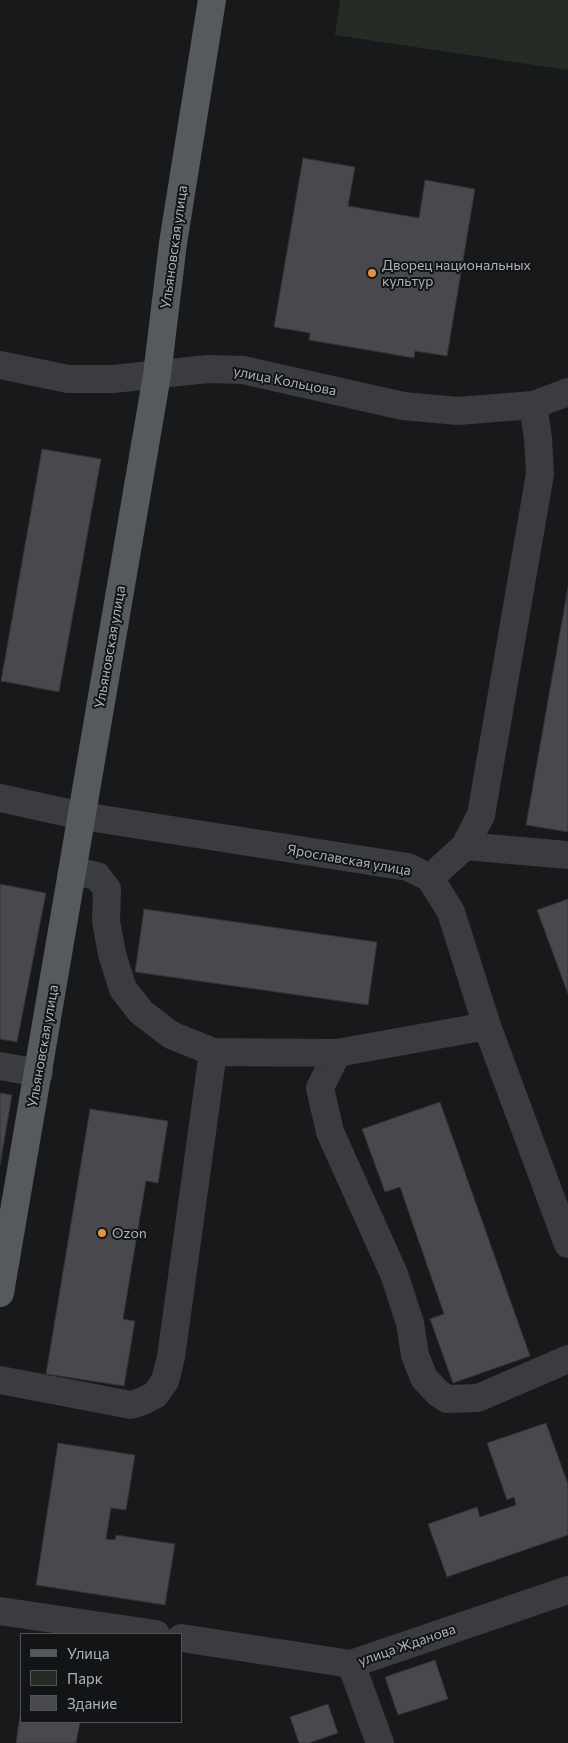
<!DOCTYPE html>
<meta charset="utf-8">
<style>
body{margin:0}
#map{position:relative;width:568px;height:1743px;overflow:hidden;background:#18191a;font-family:Commissioner,sans-serif}
canvas{display:block}
.legend{position:absolute;left:20px;top:1633px;width:162px;height:90px;box-sizing:border-box;background:#131415;border:1px solid #505357;margin:0;padding:6px 9px;list-style:none;font-size:15px;color:#acb2b9}
.legend li{display:flex;align-items:center;gap:10px;height:25px}
.legend b{width:25px;border:1px solid #505357}
</style>
<div id="map">
<canvas width="568" height="1743"></canvas>
<ul class="legend">
<li><b style="height:6px;background:#56595e"></b>Улица</li>
<li><b style="height:14px;background:#252c25"></b>Парк</li>
<li><b style="height:14px;background:#48494d"></b>Здание</li>
</ul>
</div>
<script>
const ctx = document.querySelector('canvas').getContext('2d');
ctx.lineJoin = 'round';
function fill(path, color) { ctx.fillStyle = color; ctx.fill(path, 'evenodd'); }
const poly = rows => new Path2D(rows.map(r => 'M' + r).join(''));
function trace(path, color, width, dash) { ctx.strokeStyle = color; ctx.lineWidth = width; ctx.lineCap = dash ? 'butt' : 'round'; ctx.setLineDash(dash || []); ctx.stroke(path); }
function label(font, color, halo, rows, align = 'center') {
  ctx.font = font + ' Commissioner,sans-serif'; ctx.lineWidth = 4; ctx.setLineDash([]); ctx.textBaseline = 'middle'; ctx.strokeStyle = halo; ctx.fillStyle = color; for (const [text, x, y, turn = 0] of rows) {
    ctx.save(); ctx.translate(x, y); ctx.rotate((+turn || 0) * Math.PI / 180); ctx.textAlign = isNaN(turn) ? turn : align; if (halo) ctx.strokeText(text, 0, 0); ctx.fillText(text, 0, 0); ctx.restore();
  }
}
fill(poly([
 [340,0,568,0,568,70,335,35]
]), '#252c25');
const building = poly([
 [303,158,355,167,348,206,419,218,425,180,475,189,447,356,415,351,414,358,309,340,310,333,274,327,303,158],
 [42,449,101,459,59,692,1,681,42,449],
 [568,587,568,832,526,825,568,587],
 [0,884,46,893,17,1042,0,1039,0,884],
 [568,899,568,994,537,910,568,899],
 [144,909,377,942,368,1005,135,972,144,909],
 [0,1093,12,1095,0,1165,0,1093],
 [440,1102,530,1356,453,1383,430,1319,444,1314,400,1187,385,1192,362,1129,440,1102],
 [90,1109,168,1121,158,1183,146,1181,123,1319,135,1321,124,1386,46,1374,90,1109],
 [546,1423,568,1484,568,1535,447,1577,428,1524,477,1507,480,1517,516,1505,514,1497,507,1500,487,1443,546,1423],
 [58,1443,135,1455,126,1510,111,1508,106,1539,115,1540,116,1535,175,1544,165,1605,36,1585,58,1443],
 [435,1660,448,1699,398,1715,385,1677,435,1660],
 [328,1704,338,1733,309,1743,299,1743,290,1717,328,1704],
 [21,1709,21,1722,80,1722,76,1743,16,1743,21,1709]
]);
fill(building, '#48494d');
trace(building, '#333336', 1);
trace(poly([
 [0,365,68,379,113,379,208,369,243,370,403,406,458,411,533,405,568,392],
 [0,798,82,816,408,867,430,878,451,912,487,1026,568,1244],
 [465,846,568,855],
 [73,871,97,876,107,889,106,921,112,954,123,989,141,1012,171,1035,213,1052,337,1053,487,1026],
 [430,878,465,846,481,815,540,474,538,438,533,405],
 [337,1053,320,1088,330,1132,394,1274,410,1323,415,1355,424,1378,438,1393,447,1399,478,1398,568,1359],
 [0,1066,39,1073],
 [0,1380,131,1405,143,1401,155,1395,165,1381,171,1357,213,1052],
 [0,1611,156,1634],
 [181,1638,351,1664,568,1590],
 [351,1664,380,1743]
]), '#3a3c3f', 28);
trace(poly([
 [0,1293,157,375,173,243,212,0]
]), '#56595e', 28);
for (const [x, y, r, color] of [
 [372,273,5,"#e39348"],
 [102,1233,5,"#e39348"]
]) { const dot = new Path2D(); dot.arc(x, y, r, 0, 2 * Math.PI); ctx.fillStyle = color; ctx.fill(dot); trace(dot, '#131415', 2); }
label('14px', '#acb2b9', '#131415', [
 ["Ульяновская улица",174,247,-82],
 ["улица Кольцова",285,381,11],
 ["Ульяновская улица",110,647,-80],
 ["Ярославская улица",349,860,10],
 ["Ульяновская улица",43,1046,-80],
 ["улица Жданова",407,1645,-19]
]);
label('14px', '#acb2b9', '#131415', [
 ["Дворец национальных",382,265],
 ["культур",382,281],
 ["Ozon",112,1233]
], 'left');
</script>
